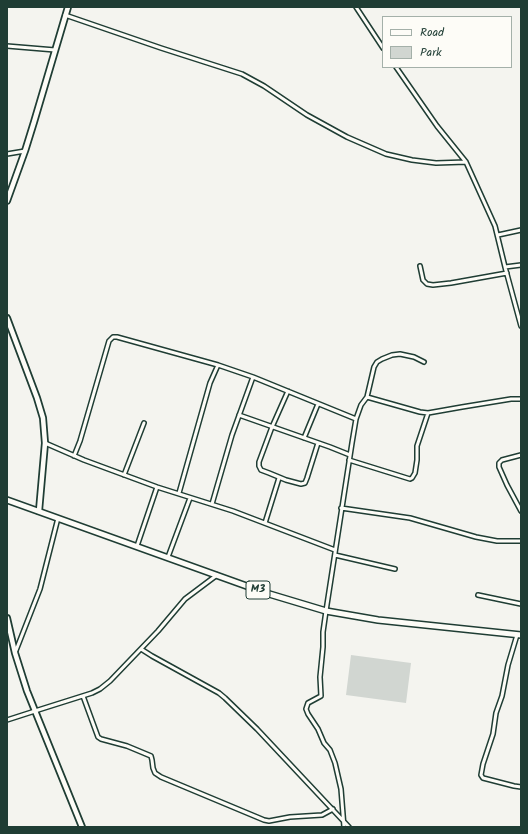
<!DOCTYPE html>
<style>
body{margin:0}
#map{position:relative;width:528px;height:834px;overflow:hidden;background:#f4f4ef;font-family:Kalam,sans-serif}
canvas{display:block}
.frame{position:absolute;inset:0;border:8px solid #1f3d34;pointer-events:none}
.legend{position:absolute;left:382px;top:16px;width:130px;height:52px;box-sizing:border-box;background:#fdfcf7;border:1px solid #a4b0a9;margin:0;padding:5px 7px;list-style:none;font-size:12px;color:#1f3d34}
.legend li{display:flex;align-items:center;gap:8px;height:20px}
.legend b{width:20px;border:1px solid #a4b0a9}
</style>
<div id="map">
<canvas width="528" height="834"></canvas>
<div class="frame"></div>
<ul class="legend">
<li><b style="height:5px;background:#fdfcf7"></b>Road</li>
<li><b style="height:11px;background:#d1d6d1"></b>Park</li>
</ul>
</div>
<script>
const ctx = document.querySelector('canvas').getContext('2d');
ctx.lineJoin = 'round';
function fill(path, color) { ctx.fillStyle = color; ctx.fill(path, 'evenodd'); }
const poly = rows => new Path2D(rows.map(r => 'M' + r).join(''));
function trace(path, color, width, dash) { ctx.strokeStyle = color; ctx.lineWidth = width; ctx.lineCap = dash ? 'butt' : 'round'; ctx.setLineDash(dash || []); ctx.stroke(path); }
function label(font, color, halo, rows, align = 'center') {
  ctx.font = font + ' Kalam,sans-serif'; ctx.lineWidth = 3; ctx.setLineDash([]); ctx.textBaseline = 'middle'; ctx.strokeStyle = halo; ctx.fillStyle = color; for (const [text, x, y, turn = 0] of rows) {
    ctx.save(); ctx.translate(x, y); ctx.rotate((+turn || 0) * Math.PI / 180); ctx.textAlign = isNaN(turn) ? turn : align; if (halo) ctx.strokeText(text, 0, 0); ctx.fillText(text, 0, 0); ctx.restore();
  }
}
fill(poly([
 [351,655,411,663,406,703,346,695]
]), '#d1d6d1');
const street = poly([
 [356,7,383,48],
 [65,15,161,48,242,74,264,86,307,115,347,137,386,154,412,160,436,163,466,162],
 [7,46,55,50],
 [396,67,437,126,466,162,495,226,505,267,521,326],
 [7,154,25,151],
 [498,235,521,230],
 [420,266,423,280,427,284,433,285,451,283,507,273],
 [505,267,521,265],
 [288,391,272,427,259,462,259,466,261,470,269,473,286,480,301,484,305,483,307,478,318,443],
 [367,397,374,367,377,362,382,359,392,355,400,354,414,357,424,362],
 [239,415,330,447,350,455],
 [304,438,318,404],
 [45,443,84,460,157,487,233,511,335,550],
 [521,455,502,460,499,463,499,467,507,485,521,511],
 [74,456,80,441,109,341,113,337,117,337,218,365,253,377,356,419],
 [349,460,410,479,412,478,415,473,417,460,417,446,428,413],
 [124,475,144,423],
 [179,493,210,383,218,365],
 [212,504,232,435,253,377],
 [341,508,410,518,476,537,497,541,521,541],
 [265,523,279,478],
 [137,546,157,487],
 [335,555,395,569],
 [168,557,190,498],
 [478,595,521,604],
 [517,635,508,665,502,696,496,713,493,734,483,764,481,775,483,778,514,786,521,787],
 [141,649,152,656,219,693,225,698,257,729,349,827],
 [15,653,40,589,58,518],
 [83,696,98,737,101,739,127,746,151,756,152,760,153,768,155,773,161,777,264,820,269,821,290,817,322,815,333,809],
 [7,720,35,711,92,693,100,689,110,681,158,631,185,599,217,575],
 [344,827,341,789,335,763,330,750,324,743,318,729,308,714,306,709,308,703,321,696,320,677,323,647,323,632,326,611,352,443,356,419,361,405,367,397,420,412,428,413,462,407,511,399,521,399]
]);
const secondary = poly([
 [7,201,25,151,34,122,68,7],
 [7,318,37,398,43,418,45,443,39,511],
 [7,618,15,653,27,691,82,827]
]);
const primary = poly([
 [7,500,266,593,326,611,378,620,521,635]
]);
trace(street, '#1f3d34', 6);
trace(secondary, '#1f3d34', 8);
trace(primary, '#1f3d34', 8);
trace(street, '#fdfcf7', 3);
trace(secondary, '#fdfcf7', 4.5);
trace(primary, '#fdfcf7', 5);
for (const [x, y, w] of [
 [258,590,24]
]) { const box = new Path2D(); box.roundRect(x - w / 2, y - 9, w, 18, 3); ctx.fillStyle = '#fdfcf7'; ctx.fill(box); trace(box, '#1f3d34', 1); }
label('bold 11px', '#1f3d34', null, [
 ["M3",258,590]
]);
</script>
